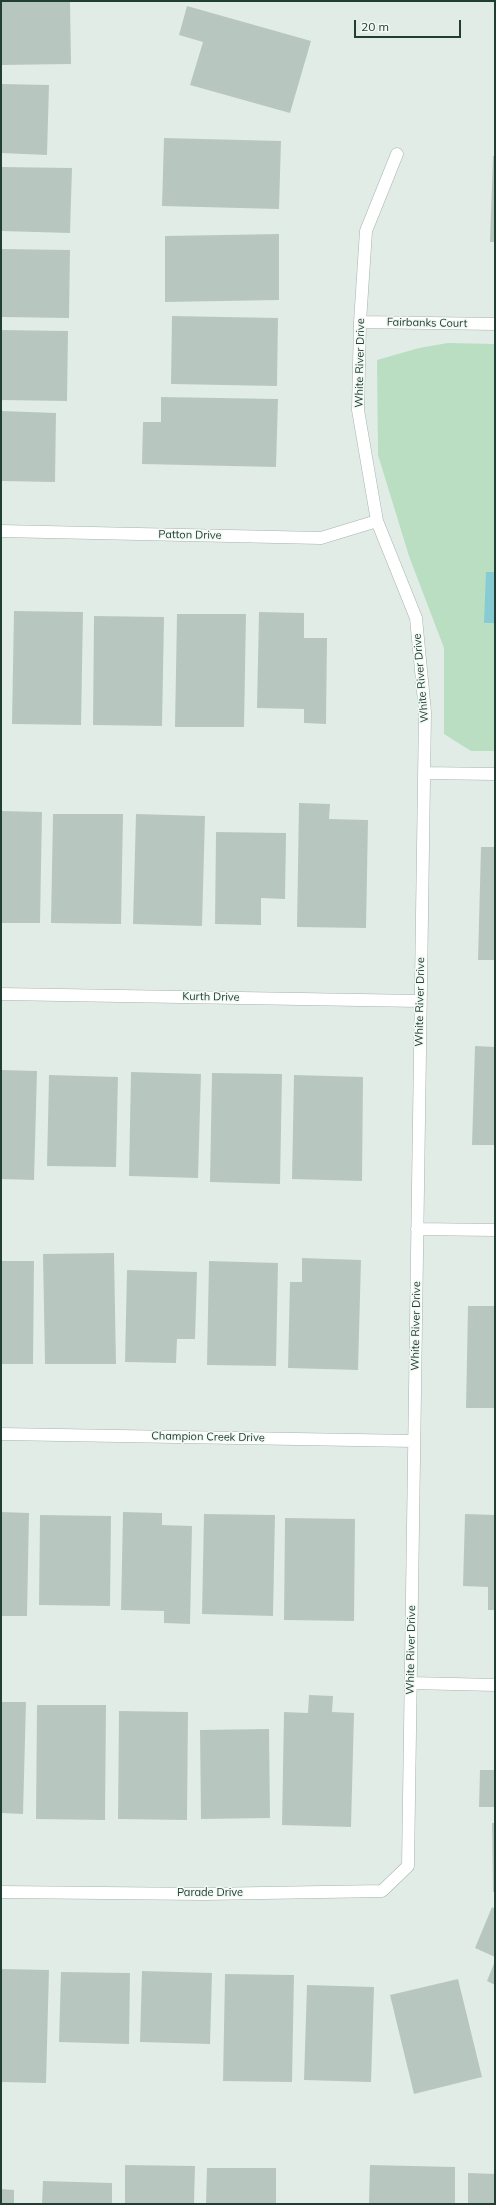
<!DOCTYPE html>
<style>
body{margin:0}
#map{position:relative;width:496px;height:2205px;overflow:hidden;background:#e2ece7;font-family:Mulish,sans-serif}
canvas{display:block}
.frame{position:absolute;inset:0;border:2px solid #213e34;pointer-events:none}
.scale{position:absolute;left:354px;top:20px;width:107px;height:18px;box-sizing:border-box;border:2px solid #213e34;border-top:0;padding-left:5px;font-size:12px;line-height:14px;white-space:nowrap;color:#213e34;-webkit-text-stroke:3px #f2f9f5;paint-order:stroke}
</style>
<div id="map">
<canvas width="496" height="2205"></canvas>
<div class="frame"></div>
<div class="scale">20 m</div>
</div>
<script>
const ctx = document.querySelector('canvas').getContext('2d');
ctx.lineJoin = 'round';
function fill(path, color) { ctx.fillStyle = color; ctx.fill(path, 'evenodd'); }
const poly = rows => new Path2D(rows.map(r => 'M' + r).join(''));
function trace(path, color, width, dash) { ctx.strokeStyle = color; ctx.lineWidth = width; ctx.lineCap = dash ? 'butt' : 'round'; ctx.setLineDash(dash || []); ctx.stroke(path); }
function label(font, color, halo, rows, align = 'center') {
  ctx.font = font + ' Mulish,sans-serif'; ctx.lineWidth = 3; ctx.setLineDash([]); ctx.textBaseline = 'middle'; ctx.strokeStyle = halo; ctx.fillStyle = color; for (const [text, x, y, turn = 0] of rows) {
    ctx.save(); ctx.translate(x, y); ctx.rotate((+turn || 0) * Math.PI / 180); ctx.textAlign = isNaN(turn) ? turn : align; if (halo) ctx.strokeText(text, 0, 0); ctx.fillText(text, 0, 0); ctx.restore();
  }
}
fill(poly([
 [448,343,495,344,495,751,471,751,444,734,444,648,409,556,378,455,377,360,419,348]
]), '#badec1');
fill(poly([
 [486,572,495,572,495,623,484,623]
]), '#88ccd3');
fill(poly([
 [1,1,70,1,71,64,1,65],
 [187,6,311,41,290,113,190,85,203,42,179,35],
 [1,84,49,85,47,155,1,153],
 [164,138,281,141,279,209,162,206],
 [493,156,495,156,495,242,490,242],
 [1,167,72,168,70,233,1,231],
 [279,234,279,300,165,302,165,236],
 [1,249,70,250,69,318,1,317],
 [172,316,278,318,277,386,171,384],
 [1,330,68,331,67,401,1,400],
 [161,397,278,399,276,467,142,464,143,422,161,422],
 [1,411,56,413,55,482,1,481],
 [14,611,83,612,81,725,12,724],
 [259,612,304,613,304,638,327,638,326,724,304,723,304,709,257,708],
 [177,614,246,614,244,727,175,727],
 [94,616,164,617,162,726,93,725],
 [299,803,330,804,329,819,368,820,366,928,297,927],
 [1,811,42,812,40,923,1,923],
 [53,814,123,814,121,924,51,923],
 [136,814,205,816,202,926,133,924],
 [216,832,286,833,285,899,261,898,261,925,215,924],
 [481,847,495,847,495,960,478,960],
 [475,1046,495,1047,495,1145,472,1145],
 [1,1070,37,1071,34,1180,1,1179],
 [131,1072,201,1074,198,1178,129,1176],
 [212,1073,282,1074,280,1184,210,1182],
 [49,1075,118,1077,116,1167,47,1166],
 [294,1075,363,1077,362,1181,292,1179],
 [114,1253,116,1364,45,1364,43,1254],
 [302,1258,361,1260,358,1370,288,1368,290,1282,302,1282],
 [1,1261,34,1261,33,1364,1,1364],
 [209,1261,278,1263,276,1366,207,1365],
 [127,1270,197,1272,195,1339,177,1339,176,1363,125,1362],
 [468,1306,495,1306,495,1408,466,1408],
 [1,1512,29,1513,27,1616,1,1616],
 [123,1512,162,1513,162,1525,192,1526,190,1624,164,1623,164,1611,121,1610],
 [204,1514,275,1515,273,1616,202,1614],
 [465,1514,495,1515,495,1610,488,1610,488,1587,463,1586],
 [40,1515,111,1516,110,1606,39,1605],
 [285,1518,355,1519,354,1621,284,1620],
 [309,1695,333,1696,332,1712,354,1713,351,1827,282,1825,284,1712,308,1713],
 [1,1702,26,1702,23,1814,1,1813],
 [37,1705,106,1705,105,1820,36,1819],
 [119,1711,188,1712,187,1820,118,1819],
 [269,1729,270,1818,201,1819,200,1730],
 [480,1770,495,1770,495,1807,479,1807],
 [492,1823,495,1823,495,1892,493,1892],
 [492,1907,495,1909,495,1957,475,1948],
 [495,1961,495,1985,487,1981],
 [1,1969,49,1970,46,2083,1,2082],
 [142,1971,212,1973,210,2044,140,2042],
 [61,1972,130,1973,129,2044,59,2042],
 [225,1974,294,1975,292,2082,223,2081],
 [458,1979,482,2077,414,2094,390,1995],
 [307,1985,374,1987,371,2082,304,2080],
 [125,2165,195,2166,194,2204,125,2204],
 [370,2165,455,2167,455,2204,369,2204],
 [207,2168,276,2168,276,2204,206,2204],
 [468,2173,495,2174,495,2204,468,2204],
 [43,2181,112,2183,112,2204,42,2204],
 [1,2189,14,2190,14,2204,1,2204]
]), '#b7c7c0');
const minor = poly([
 [360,322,495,324],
 [1,531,321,538,377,521],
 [424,773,495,774],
 [1,994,420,1001],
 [417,1229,495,1230],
 [1,1434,414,1441],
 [411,1683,495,1685],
 [1,1892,204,1894,382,1891,408,1866,425,712,416,618,377,521,358,410,360,322,366,231,397,154]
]);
trace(minor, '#a4b4ae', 13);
trace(minor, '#fff', 12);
label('11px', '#213e34', '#f2f9f5', [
 ["Fairbanks Court",427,323,1],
 ["White River Drive",360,363,-89],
 ["Patton Drive",190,535,1],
 ["White River Drive",421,678,-95],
 ["Kurth Drive",211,997,1],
 ["White River Drive",420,1002,-89],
 ["White River Drive",416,1326,-89],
 ["Champion Creek Drive",208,1437,1],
 ["White River Drive",411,1650,-89],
 ["Parade Drive",210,1893]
]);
</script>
